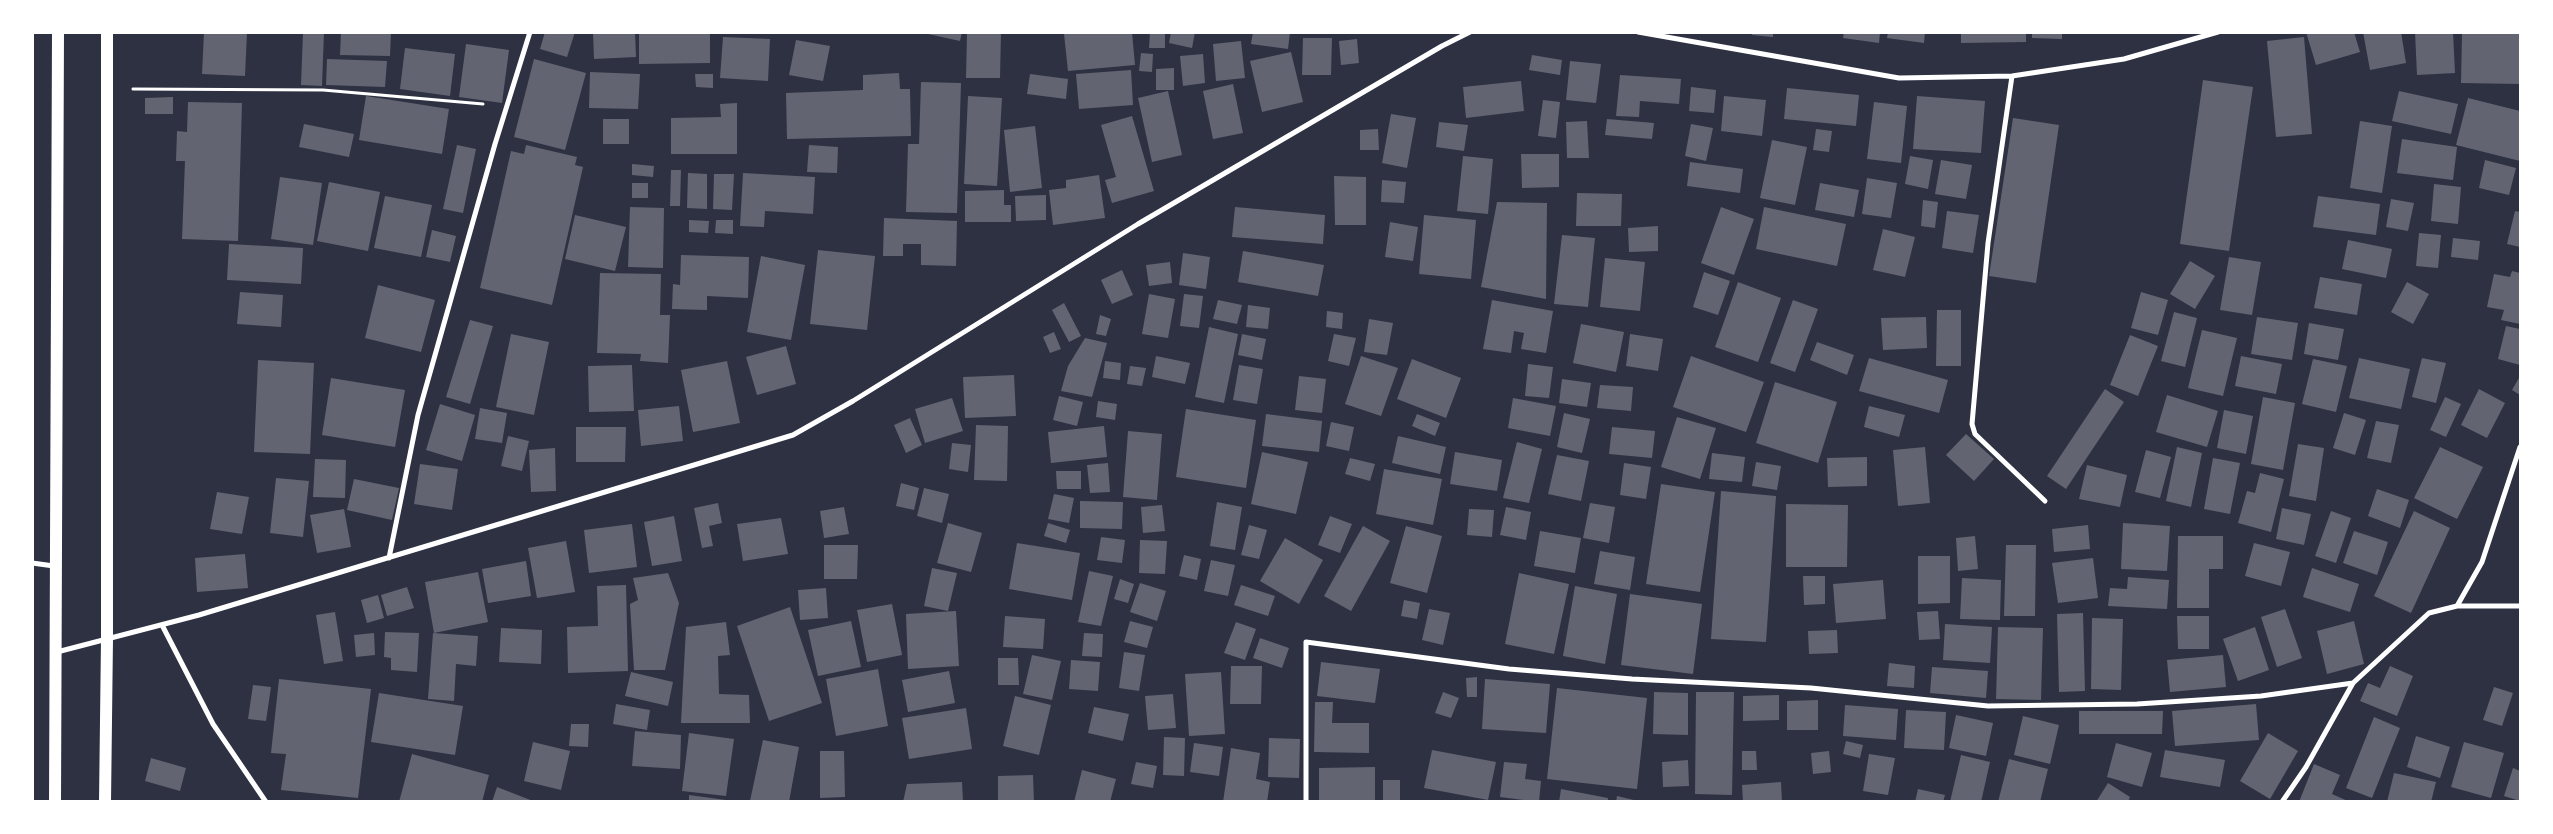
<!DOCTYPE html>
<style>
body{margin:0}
#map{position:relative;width:2553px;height:834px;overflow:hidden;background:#2d3142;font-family:"Crimson Pro",serif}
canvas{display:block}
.frame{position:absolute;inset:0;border:34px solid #fff;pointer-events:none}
</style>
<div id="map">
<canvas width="2553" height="834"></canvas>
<div class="frame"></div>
</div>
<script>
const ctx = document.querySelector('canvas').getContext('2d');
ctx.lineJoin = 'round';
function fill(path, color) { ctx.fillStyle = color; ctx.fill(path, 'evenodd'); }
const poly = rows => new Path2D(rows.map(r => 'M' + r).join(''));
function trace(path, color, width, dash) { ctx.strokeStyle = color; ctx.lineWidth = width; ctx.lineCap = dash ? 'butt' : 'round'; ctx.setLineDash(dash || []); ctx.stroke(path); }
fill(poly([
 [204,32,247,32,245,76,202,74],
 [303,32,324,32,322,86,301,85],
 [341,32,391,32,390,56,340,55],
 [545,32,575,32,567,57,540,49],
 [593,32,635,32,636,57,594,59],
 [639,32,710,32,710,63,639,64],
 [919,32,962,32,960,41],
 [967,32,1001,32,1000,78,966,78],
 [1080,32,1132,32,1135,65,1068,71,1064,34],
 [1150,32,1165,32,1165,48,1149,48],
 [1171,32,1195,32,1192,48,1169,43],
 [1253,32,1290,32,1288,49,1251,44],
 [1752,32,1773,32,1773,37,1752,35],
 [1844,32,1880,32,1879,43,1843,38],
 [1888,32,1925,32,1924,43,1887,38],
 [1961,32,2026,32,2026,42,1961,43],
 [2032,32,2062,32,2062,39,2032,38],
 [2306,32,2354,32,2360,52,2316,65],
 [2363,32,2401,32,2406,63,2370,70],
 [2415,32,2453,32,2455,73,2417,75],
 [2462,32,2520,32,2520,84,2461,83],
 [723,37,770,39,768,81,720,78],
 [2304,37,2312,134,2276,137,2267,41],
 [1303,38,1332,38,1331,75,1302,75],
 [1357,39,1359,63,1341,65,1339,41],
 [796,40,830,46,823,81,789,75],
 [1241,41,1245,78,1216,81,1213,44],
 [466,44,509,50,502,103,459,97],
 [405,48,455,54,450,96,400,89],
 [1291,52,1303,102,1262,112,1250,61],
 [1141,53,1153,54,1152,72,1139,71],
 [1203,54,1205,83,1183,86,1180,56],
 [1532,55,1562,60,1560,75,1529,70],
 [327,59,387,61,385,87,326,85],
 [534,59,586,73,565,150,514,137],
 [1570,61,1601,64,1596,103,1566,100],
 [1174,68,1174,90,1156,90,1156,69],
 [1131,70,1133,105,1079,109,1076,74],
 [590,72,640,74,638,109,589,108],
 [899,73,900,89,910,89,911,136,787,139,786,93,863,90,863,75],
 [695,74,713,74,713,88,696,87],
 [1030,74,1068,79,1066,99,1027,94],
 [1620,75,1681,79,1679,104,1640,101,1639,117,1616,116],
 [2203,80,2253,87,2229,251,2180,244],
 [1521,81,1524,111,1466,118,1463,87],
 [921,82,961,83,957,213,906,212,908,144,919,144],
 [1233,84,1243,133,1213,139,1203,91],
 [1691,87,1716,90,1714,113,1689,111],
 [1787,88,1859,95,1856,126,1784,119],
 [1168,91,1182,155,1152,162,1138,98],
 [2399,91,2458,104,2451,134,2392,121],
 [366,96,449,109,442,154,359,140],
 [968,96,1002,98,997,186,964,184],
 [1724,96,1766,100,1762,136,1721,131],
 [1917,96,1985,101,1981,153,1913,149],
 [173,97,173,114,145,114,145,98],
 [2468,98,2520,111,2520,161,2456,145],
 [1543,100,1560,102,1556,138,1538,136],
 [188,102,242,103,238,241,182,239,185,161,176,161,177,131,187,132],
 [1874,102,1907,106,1901,163,1867,159],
 [737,103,737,154,671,154,671,118,721,117,720,104],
 [1391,114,1416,118,1407,168,1382,163],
 [1132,116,1154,191,1112,203,1105,180,1116,177,1101,125],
 [2013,118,2059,125,2036,283,1989,276],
 [603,119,629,119,629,144,603,144],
 [1607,119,1654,123,1652,139,1605,135],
 [1587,121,1589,158,1567,158,1566,122],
 [2360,121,2392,126,2382,193,2350,188],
 [1439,122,1468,125,1464,151,1436,147],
 [304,124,354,134,349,157,299,147],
 [1691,124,1713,128,1706,161,1685,156],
 [1035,126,1042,188,1010,192,1004,130],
 [1378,129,1379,150,1360,150,1360,130],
 [1816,129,1832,131,1829,152,1813,150],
 [2402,139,2457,147,2453,180,2397,173],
 [1772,140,1807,147,1795,205,1760,198],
 [457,145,476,149,463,213,443,209],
 [526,145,577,157,575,165,583,167,552,305,480,288,511,151,524,154],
 [809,145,838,147,837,173,807,172],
 [1521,154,1559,154,1559,187,1522,188],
 [1463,156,1493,159,1488,214,1457,211],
 [1910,156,1933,160,1928,189,1905,184],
 [1941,160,1972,165,1966,199,1935,194],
 [2485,160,2516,168,2509,195,2479,188],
 [1690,162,1743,169,1740,193,1687,186],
 [632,164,654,166,653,177,632,175],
 [671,170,681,170,680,206,670,206],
 [688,173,707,174,707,209,687,208],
 [743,173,815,177,813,214,765,211,764,227,740,226],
 [714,174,734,174,732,210,713,209],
 [1099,175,1105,218,1053,225,1049,190,1066,188,1066,180],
 [1334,176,1366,177,1366,225,1335,225],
 [280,177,322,183,313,245,271,239],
 [1867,178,1897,183,1891,218,1862,214],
 [1382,180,1406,182,1404,203,1381,202],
 [329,182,380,192,368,251,317,241],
 [632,183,648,183,648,198,632,198],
 [1820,183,1859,190,1854,217,1815,210],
 [2434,184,2461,187,2458,224,2431,221],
 [1004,190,1004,205,1011,205,1011,222,965,222,965,191],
 [1577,193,1622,194,1621,226,1576,226],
 [1046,195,1046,220,1016,221,1015,196],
 [385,196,432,205,421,257,374,248],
 [2318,196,2380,204,2376,235,2313,227],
 [2391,199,2414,203,2408,231,2386,227],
 [1923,200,1938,202,1935,228,1921,226],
 [1497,202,1547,203,1546,299,1481,287],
 [630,207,664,208,663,268,628,267],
 [1235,207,1325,215,1323,244,1232,237],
 [1721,207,1754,219,1734,275,1701,263],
 [1764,207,1846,224,1837,266,1756,249],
 [1947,211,1979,215,1973,253,1942,248],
 [2515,211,2520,212,2520,247,2507,244],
 [575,215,626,227,615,271,565,259],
 [1424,215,1476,220,1471,279,1419,274],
 [884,218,957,221,956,266,921,265,921,244,903,244,903,256,883,256],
 [689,220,709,221,708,233,689,232],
 [716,220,733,220,733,234,715,233],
 [1390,222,1418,227,1413,261,1385,257],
 [1658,226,1658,251,1629,252,1628,228],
 [1883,229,1915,237,1905,277,1873,270],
 [432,230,456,236,450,262,426,257],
 [2419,233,2441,235,2438,268,2416,266],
 [1562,235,1595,238,1588,307,1554,304],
 [2453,238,2480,241,2478,260,2451,257],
 [2348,240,2392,249,2386,278,2342,269],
 [229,244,303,248,301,284,227,280],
 [818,250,875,256,867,330,810,324],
 [1243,251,1324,265,1318,296,1238,282],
 [1183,253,1210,257,1206,289,1179,285],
 [681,255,749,257,748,298,707,296,707,310,672,309,673,284,680,285],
 [761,256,805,265,791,340,747,332],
 [2229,257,2261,262,2252,315,2220,310],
 [1605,258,1645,262,1640,311,1600,307],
 [2190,261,2215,276,2195,309,2170,294],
 [1170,262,1172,283,1149,286,1146,265],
 [1122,270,1133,295,1112,304,1101,280],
 [2512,271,2520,273,2520,324,2501,320,2504,310,2487,307,2494,274,2510,277],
 [1704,272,1730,281,1718,315,1693,307],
 [600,273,661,274,660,315,670,315,668,363,640,361,641,354,597,353],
 [2320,277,2362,284,2357,315,2314,308],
 [1738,282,1781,298,1758,362,1715,347],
 [2407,282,2429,294,2413,324,2391,312],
 [378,285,435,300,421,352,365,338],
 [240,292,283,295,281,327,237,324],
 [2141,292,2168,300,2158,335,2131,328],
 [1149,294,1175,299,1168,338,1142,334],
 [1184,294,1203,296,1199,328,1180,326],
 [1218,300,1242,305,1237,324,1213,319],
 [1492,300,1553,311,1546,353,1521,349,1524,333,1514,331,1511,353,1483,349],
 [1793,300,1818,309,1795,372,1770,363],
 [1064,303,1081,336,1069,342,1052,310],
 [1248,305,1270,308,1268,329,1246,327],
 [1937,310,1961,310,1961,366,1936,366],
 [1327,311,1343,313,1342,329,1326,327],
 [2174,312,2197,318,2185,367,2161,361],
 [1100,315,1111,319,1106,336,1096,334],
 [1926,317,1927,348,1883,350,1881,318],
 [2257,317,2298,323,2292,360,2251,354],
 [1369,319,1393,323,1387,355,1364,352],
 [470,320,493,326,470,404,446,397],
 [2309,323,2344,329,2338,360,2304,354],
 [1581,324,1624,332,1616,372,1573,363],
 [2506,326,2520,329,2520,365,2498,359],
 [1209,327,1238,334,1224,403,1195,397],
 [2202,330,2237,338,2223,396,2188,388],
 [1054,332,1061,349,1050,353,1043,337],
 [511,334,549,342,534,415,496,407],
 [1242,334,1266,339,1262,360,1238,355],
 [1334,334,1356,338,1349,366,1328,361],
 [1630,334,1663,339,1658,371,1626,366],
 [2130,335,2158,346,2138,396,2110,385],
 [1085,338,1107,343,1092,397,1061,391,1068,366],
 [1817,342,1854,355,1847,375,1810,360],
 [786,346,796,384,757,395,746,357],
 [1156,356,1190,363,1185,384,1152,377],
 [1361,356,1398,368,1381,416,1345,404],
 [1691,356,1764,382,1746,432,1673,407],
 [2241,356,2282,364,2276,394,2235,386],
 [1869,358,1948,380,1939,413,1859,391],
 [2359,358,2410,369,2401,409,2349,398],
 [2422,358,2446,363,2436,403,2412,397],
 [1412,359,1461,378,1446,418,1397,399],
 [2313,359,2347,366,2336,412,2302,404],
 [258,360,314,363,310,454,254,452],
 [727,361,740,423,693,432,681,370],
 [1105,361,1121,363,1120,380,1103,378],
 [1528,364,1553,367,1549,398,1525,396],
 [632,365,634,411,589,412,588,366],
 [1239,365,1263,369,1257,404,1233,400],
 [1130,366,1146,368,1142,386,1127,384],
 [1014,375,1016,416,965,418,963,377],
 [1299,376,1326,379,1322,413,1295,410],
 [2520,376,2520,395,2512,390],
 [331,378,405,390,395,447,322,435],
 [1562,379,1591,383,1587,407,1559,403],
 [1775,382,1837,402,1818,463,1756,443],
 [1600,385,1633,387,1631,411,1597,408],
 [2105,389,2124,402,2066,489,2047,476],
 [2479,389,2505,403,2487,438,2461,425],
 [2167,395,2218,411,2207,447,2156,432],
 [1059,396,1083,402,1077,426,1053,420],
 [2263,397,2295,403,2283,470,2251,464],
 [2445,397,2461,404,2446,437,2430,430],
 [952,398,963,431,925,443,915,409],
 [1513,398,1556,406,1550,436,1508,428],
 [1098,401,1117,404,1115,420,1096,417],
 [440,404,475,415,462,461,426,450],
 [679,406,683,441,641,446,638,410],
 [1869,406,1905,415,1899,437,1864,427],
 [480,408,507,413,502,443,475,439],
 [1186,409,1256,420,1246,488,1176,477],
 [2224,410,2253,416,2246,454,2217,448],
 [1564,413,1590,419,1582,453,1557,447],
 [2344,413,2366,420,2355,455,2333,448],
 [1266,414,1322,421,1319,452,1262,446],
 [1417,414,1440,423,1435,436,1412,426],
 [1677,417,1716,428,1700,479,1661,467],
 [910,418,922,445,906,453,894,425],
 [2376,421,2399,425,2391,463,2367,458],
 [1331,422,1354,427,1349,451,1326,446],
 [976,425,1008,426,1007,481,974,480],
 [1104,426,1107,457,1051,463,1048,432],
 [576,427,626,427,625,462,576,462],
 [1612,427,1655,431,1652,458,1609,454],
 [1128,431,1162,434,1157,500,1123,497],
 [1966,434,1994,459,1974,481,1946,455],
 [508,436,529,441,522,471,501,466],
 [1398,436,1446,447,1440,474,1392,463],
 [1517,442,1542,449,1529,503,1503,498],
 [952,443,971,445,968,472,949,469],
 [2298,444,2324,448,2316,501,2289,496],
 [1925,447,1930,503,1898,506,1893,450],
 [2177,447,2202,453,2191,507,2166,501],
 [2440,447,2483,467,2457,519,2414,498],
 [555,448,556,491,531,492,529,450],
 [2146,450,2171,457,2160,498,2135,492],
 [1262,452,1308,462,1296,514,1251,504],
 [1455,452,1502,460,1497,491,1450,484],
 [1712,453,1745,457,1742,482,1709,479],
 [1557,455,1589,461,1581,501,1548,494],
 [1867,457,1867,486,1828,487,1827,458],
 [1350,458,1375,464,1370,481,1345,474],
 [2213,458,2240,463,2230,514,2204,509],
 [315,459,346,460,345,498,313,497],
 [1756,462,1781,466,1777,490,1752,486],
 [1108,463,1110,492,1090,493,1087,465],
 [1624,463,1651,467,1646,499,1620,495],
 [420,464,458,469,452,510,414,504],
 [2087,465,2127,475,2120,507,2079,499],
 [1384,469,1442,479,1433,525,1376,514],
 [1056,471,1081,471,1081,489,1057,489],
 [2260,473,2284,479,2271,532,2238,523,2247,491,2255,493],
 [276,478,309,481,303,537,270,533],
 [354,479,399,488,392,520,347,510],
 [901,483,919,488,914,510,896,506],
 [1661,484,1715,492,1700,592,1646,584],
 [924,488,949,494,942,523,917,516],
 [2377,489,2409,500,2400,528,2368,516],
 [1721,491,1776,496,1766,642,1711,639],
 [217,492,249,497,242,534,210,529],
 [1054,494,1074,498,1069,523,1048,519],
 [1080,501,1123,502,1122,529,1080,528],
 [1217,502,1242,507,1235,550,1210,546],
 [718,503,722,523,709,526,713,546,702,548,694,508],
 [1590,503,1615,507,1609,543,1583,538],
 [1786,504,1848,505,1847,567,1786,567],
 [1162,505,1165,531,1143,533,1141,507],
 [844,507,849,534,824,538,820,511],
 [1506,507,1531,512,1526,540,1500,535],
 [2282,508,2311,514,2304,545,2276,539],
 [344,509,351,547,317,553,310,515],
 [1469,509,1494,510,1492,537,1467,535],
 [2331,511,2351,518,2336,563,2315,556],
 [2414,511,2450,528,2411,613,2374,596],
 [674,516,682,561,652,566,644,522],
 [1330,516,1352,524,1340,553,1318,545],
 [781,518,788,554,743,561,737,524],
 [948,523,982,533,971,572,937,563],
 [1048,523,1070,530,1066,543,1044,536],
 [2123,523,2170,526,2167,571,2121,569],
 [632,524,637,567,589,573,584,530],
 [1249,525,1267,530,1259,559,1241,555],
 [2088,525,2090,549,2054,552,2052,529],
 [1363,526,1390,541,1351,611,1324,596],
 [1406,526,1442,536,1427,593,1390,583],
 [1540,531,1581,538,1575,573,1534,566],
 [2354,531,2388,542,2377,575,2343,563],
 [1975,536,1978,569,1958,571,1956,538],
 [2178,536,2223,536,2223,569,2209,569,2209,608,2177,608],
 [1101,537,1125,540,1122,563,1097,560],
 [1285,538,1323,560,1299,604,1260,581],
 [1140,540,1167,541,1165,574,1139,573],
 [566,541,575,592,537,598,528,548],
 [1017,543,1080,553,1072,600,1009,589],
 [2254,543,2290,552,2281,586,2245,576],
 [824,545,858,545,857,579,824,579],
 [2006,545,2036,545,2035,616,2004,616],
 [1600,551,1635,557,1630,590,1594,584],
 [245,554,248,588,197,592,195,558],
 [1184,555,1201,559,1197,580,1179,576],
 [1918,556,1950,556,1950,603,1918,604],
 [2093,558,2098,598,2058,603,2052,563],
 [1211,560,1235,565,1228,596,1204,591],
 [526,561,531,596,488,603,482,569],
 [932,568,957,573,948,611,924,606],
 [2312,568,2359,584,2350,612,2303,597],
 [1089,571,1113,576,1101,626,1078,622],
 [478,572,488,622,434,633,425,582],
 [668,573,679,603,665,670,634,670,630,604,638,600,633,578],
 [1519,573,1569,584,1554,654,1505,644],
 [1803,576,1825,576,1825,604,1804,605],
 [2128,577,2169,580,2167,609,2108,606,2110,588,2127,589],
 [1962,578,2001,580,2000,620,1960,619],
 [1120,579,1134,584,1128,603,1114,599],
 [1883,580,1886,619,1836,623,1833,584],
 [1140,583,1166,591,1157,621,1130,612],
 [626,585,628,671,568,673,567,627,598,626,597,586],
 [1241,585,1275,596,1268,616,1234,605],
 [1575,586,1617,594,1605,664,1563,656],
 [407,587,414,608,387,616,381,595],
 [826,588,828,618,800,620,798,590],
 [1630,594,1702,604,1693,674,1621,665],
 [378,595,384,618,367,623,361,600],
 [1404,600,1420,603,1417,619,1401,616],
 [892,604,902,655,867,662,857,610],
 [790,607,822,703,769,721,737,626],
 [1429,609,1450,613,1443,645,1422,640],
 [2285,609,2302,658,2277,667,2261,617],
 [956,611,959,666,908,669,906,614],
 [1938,611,1940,639,1919,640,1917,612],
 [335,612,343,661,324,664,316,615],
 [2083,613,2085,691,2059,692,2057,614],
 [1005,616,1045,619,1043,649,1003,647],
 [2177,616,2209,616,2209,649,2178,649],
 [2092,618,2123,619,2121,690,2091,689],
 [851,621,861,667,818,676,808,630],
 [1130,621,1153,627,1147,648,1124,642],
 [2354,621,2364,664,2327,674,2317,631],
 [726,622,730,655,718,656,719,694,749,695,750,723,681,723,686,627],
 [1236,622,1256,629,1245,660,1224,653],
 [1945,624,1992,627,1990,663,1943,660],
 [1998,627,2043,628,2041,700,1996,699],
 [2255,627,2269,670,2238,681,2223,639],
 [501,628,542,630,541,664,499,662],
 [1837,630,1838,653,1809,654,1808,631],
 [385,632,419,633,417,672,391,670,391,658,384,657],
 [374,633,375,655,356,657,354,635],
 [433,633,478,636,476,666,456,664,454,701,428,699],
 [1084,633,1103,634,1102,657,1082,656],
 [1260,638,1289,648,1282,668,1253,658],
 [1124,652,1145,655,1139,691,1119,688],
 [1032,655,1061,661,1052,700,1023,694],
 [2223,655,2226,687,2170,692,2167,660],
 [998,658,1018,658,1019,685,998,685],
 [1071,660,1100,662,1098,691,1069,689],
 [1321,662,1380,669,1375,703,1317,696],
 [1889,663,1915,666,1914,688,1887,686],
 [1231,666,1262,666,1261,704,1230,704],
 [2390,666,2413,676,2397,716,2360,701,2368,683,2380,688],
 [1932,667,1988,671,1986,698,1930,693],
 [878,669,888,726,836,736,826,679],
 [949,671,955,703,908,712,902,680],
 [631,672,673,682,668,706,625,696],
 [1221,672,1225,734,1189,736,1185,674],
 [1477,677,1477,697,1467,697,1466,678],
 [279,679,371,689,358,798,281,790,286,754,271,753],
 [1485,679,1550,684,1546,733,1482,729],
 [253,685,271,687,266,721,248,719],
 [2494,687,2513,693,2502,726,2483,720],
 [1557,688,1647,698,1637,789,1547,779],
 [1443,692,1459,698,1451,718,1435,713],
 [1654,692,1688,693,1688,735,1653,734],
 [1696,692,1734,692,1732,795,1695,794],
 [379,693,463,706,455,755,371,742],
 [1173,694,1176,728,1148,730,1145,696],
 [1779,695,1779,720,1743,721,1743,696],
 [1015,696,1051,705,1039,755,1003,746],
 [1818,700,1818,730,1787,730,1787,701],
 [1315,702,1333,702,1332,723,1369,723,1369,753,1314,752],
 [616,704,650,710,647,730,613,724],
 [2256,704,2259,740,2175,746,2172,711],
 [1845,705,1898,709,1896,740,1843,736],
 [1094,707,1129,714,1123,741,1088,733],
 [966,708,972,749,909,759,902,718],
 [1906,710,1946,712,1944,750,1904,748],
 [2079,711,2163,711,2162,734,2079,734],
 [1956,715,1993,723,1986,756,1949,748],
 [2023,716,2059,725,2050,764,2014,755],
 [2374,717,2400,728,2372,798,2346,788],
 [571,724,589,724,588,747,569,746],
 [635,731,681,735,680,769,632,766],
 [689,733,734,739,726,796,682,791],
 [2268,733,2298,751,2270,799,2240,781],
 [2416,736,2450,747,2440,778,2407,767],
 [1164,737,1185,738,1184,776,1163,775],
 [1269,738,1300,739,1299,778,1268,777],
 [763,740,799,747,789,802,750,801],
 [1846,741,1863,745,1860,758,1843,754],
 [533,742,570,751,561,790,524,781],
 [2464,742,2504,753,2491,798,2451,787],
 [1194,743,1223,747,1219,776,1190,772],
 [2116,743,2152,753,2142,787,2107,777],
 [1231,748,1260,753,1256,779,1270,782,1267,802,1223,802],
 [1432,750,1496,762,1488,800,1424,788],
 [2165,750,2225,760,2220,787,2160,777],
 [820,751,844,751,845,797,820,798],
 [1742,751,1756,751,1757,770,1742,770],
 [1829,751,1831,772,1813,774,1811,753],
 [412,754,489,775,482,802,399,802],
 [1869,754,1895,758,1888,795,1863,791],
 [1961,755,1990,762,1981,802,1950,802],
 [151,758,186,768,180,791,145,781],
 [2009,759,2048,769,2040,802,1998,802],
 [1688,760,1689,786,1663,787,1662,762],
 [1136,762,1157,766,1153,788,1131,784],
 [1504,762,1527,764,1525,779,1541,781,1539,802,1500,797],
 [2314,764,2340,775,2332,794,2350,802,2299,802],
 [1375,767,1375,802,1319,802,1319,768],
 [2513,768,2520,771,2520,801,2504,796],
 [1082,770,1116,779,1110,802,1074,802],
 [2394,773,2436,782,2431,802,2387,802],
 [1033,775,1034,802,998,802,998,776],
 [1383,780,1400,780,1400,802,1383,802],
 [962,782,963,802,903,802,907,784],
 [1781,782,1782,802,1743,802,1742,785],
 [2108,783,2130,797,2128,802,2096,802],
 [497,787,533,801,533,802,492,802],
 [1561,789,1608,798,1608,802,1559,802],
 [1918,789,1945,795,1943,802,1915,802],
 [689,795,726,800,725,802,689,802],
 [1617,796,1638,801,1638,802,1616,802]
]), '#626471');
trace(poly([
 [133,89,323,90,483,104]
]), '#fff', 3);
trace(poly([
 [1638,32,1899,78,2012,76,2124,59,2218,32],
 [2012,76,1988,243,1972,424,1975,434,2045,501],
 [389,558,418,415,495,144,530,32],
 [32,563,54,566],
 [2457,606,2482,562,2520,447],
 [162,625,213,724,266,802],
 [57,652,199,615,793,435,853,401,1138,224,1442,46,1470,32],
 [1306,802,1306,642,1509,669,1632,679,1811,688,1988,706,2137,704,2261,696,2353,683],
 [2282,802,2306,767,2353,683,2429,613,2457,606,2520,606]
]), '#fff', 5);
trace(poly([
 [55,802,58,32],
 [105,802,107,639,107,32]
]), '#fff', 12);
</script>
